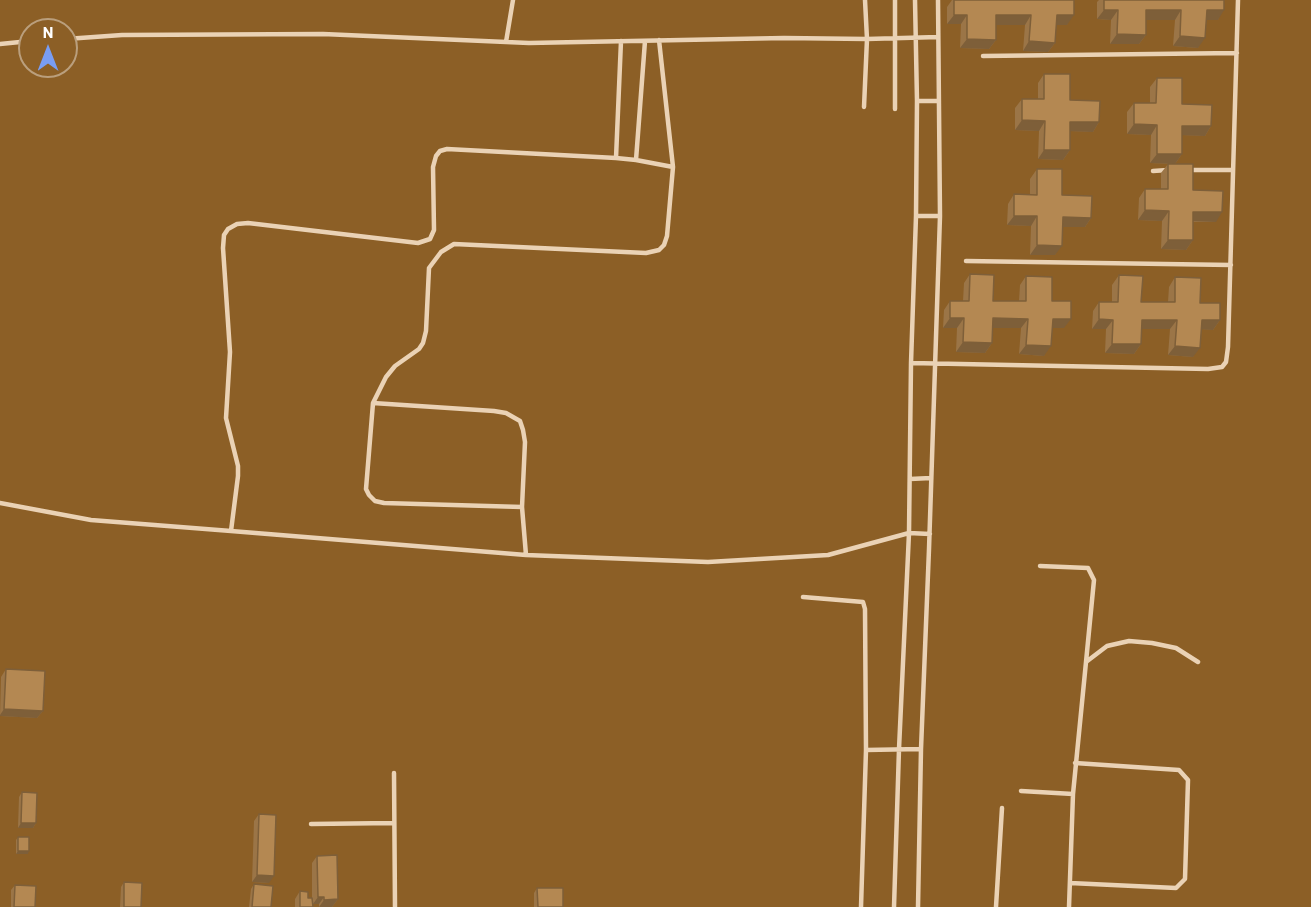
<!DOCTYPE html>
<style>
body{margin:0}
#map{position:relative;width:1311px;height:907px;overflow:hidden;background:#8c5f26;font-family:Barlow,sans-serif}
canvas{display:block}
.north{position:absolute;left:18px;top:18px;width:60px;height:60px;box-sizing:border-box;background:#8c5f26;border:2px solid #ba9f7d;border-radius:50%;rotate:0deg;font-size:16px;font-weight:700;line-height:24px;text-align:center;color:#fff}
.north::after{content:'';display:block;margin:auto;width:21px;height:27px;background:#799df3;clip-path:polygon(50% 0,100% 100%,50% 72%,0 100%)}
</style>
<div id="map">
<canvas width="1311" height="907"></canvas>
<div class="north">N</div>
</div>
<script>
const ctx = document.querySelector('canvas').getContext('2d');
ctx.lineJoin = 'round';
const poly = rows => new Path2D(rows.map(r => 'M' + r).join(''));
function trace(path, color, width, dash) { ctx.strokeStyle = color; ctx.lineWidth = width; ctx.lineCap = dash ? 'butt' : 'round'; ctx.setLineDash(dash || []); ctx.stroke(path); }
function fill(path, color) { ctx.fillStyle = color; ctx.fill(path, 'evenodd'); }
trace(poly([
 [66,39,122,35,323,34,529,43,784,38,867,39,938,37],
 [506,42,513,0],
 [0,44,30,41],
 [983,56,1237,53],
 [917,101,939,101],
 [864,107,867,39,865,0],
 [895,109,895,0],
 [616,158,621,41],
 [636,160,645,41],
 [1188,170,1233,170],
 [1153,171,1168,170],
 [916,216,940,216],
 [966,261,1231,265],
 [911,363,1208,369,1222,367,1226,362,1228,347,1238,0],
 [373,403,494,411,506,413,520,421,523,430,525,442,522,507,526,555],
 [910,479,931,478],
 [0,503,91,520,231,531,526,555,708,562,828,555,909,533,930,534],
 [522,507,384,503,375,501,369,495,366,489,373,403,386,377,395,366,419,349,423,343,426,331,429,268,441,252,454,244,646,253,659,250,664,245,667,236,673,167,659,40],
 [231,531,238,476,238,466,226,418,230,352,223,248,224,235,228,229,237,224,248,223,418,243,430,239,434,230,433,167,436,156,440,151,447,149,616,158,636,160,673,167],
 [1040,566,1088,568,1094,580,1086,662],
 [803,597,863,602,865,609,866,750,921,749],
 [394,773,395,907],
 [1021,791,1073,794],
 [311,824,394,823],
 [1070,883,1176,888,1185,879,1188,780,1179,770,1075,763],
 [861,907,866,750],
 [894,907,899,749,909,533,911,363,916,216,917,101,915,0],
 [918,907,921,749,929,549,940,216,938,0],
 [996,907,1002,808],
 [1069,907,1073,794,1086,662,1107,646,1129,641,1152,643,1176,648,1198,662]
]), '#ead2b5', 4.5);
fill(poly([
 [952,0,1074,0,1067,25,1056,25,1055,43,1048,52,1023,51,1025,25,996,25,996,40,989,49,960,48,961,24,947,24,947,7],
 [1099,0,1224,0,1218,20,1206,20,1198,48,1173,46,1175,20,1146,20,1146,35,1139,44,1110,44,1111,20,1097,19,1097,2],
 [1044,74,1070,100,1099,122,1093,132,1070,131,1070,150,1063,160,1038,159,1039,131,1015,130,1015,108,1022,99,1038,99,1038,83],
 [1157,78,1182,104,1211,126,1205,136,1182,135,1182,154,1175,164,1150,163,1151,135,1127,134,1127,112,1134,103,1150,103,1150,87],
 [1168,164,1193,190,1216,222,1193,222,1193,240,1186,250,1161,249,1162,221,1138,220,1139,198,1145,189,1161,189,1161,173],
 [1037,169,1062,195,1091,218,1085,227,1062,227,1055,255,1030,255,1031,226,1007,225,1008,204,1014,194,1030,195,1030,179],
 [970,274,993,301,1019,301,1020,285,1026,276,1052,301,1064,328,1052,328,1044,356,1019,354,1021,328,993,328,992,343,985,353,956,352,957,328,943,328,944,310,950,301,963,301,964,283],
 [1119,275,1141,302,1168,302,1169,287,1175,277,1200,303,1220,320,1213,330,1201,329,1193,357,1168,355,1170,329,1141,329,1141,344,1134,354,1105,353,1106,329,1092,329,1093,311,1099,302,1112,302,1112,285],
 [6,669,43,711,37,718,0,716,1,677],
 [22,792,36,823,33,828,18,828,19,797],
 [259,814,269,883,252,882,254,821],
 [18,837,28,854,16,854,16,840],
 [317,856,338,899,332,907,319,907,319,904,313,904,313,907,295,907,295,899,300,891,308,898,312,898,312,863],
 [124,882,141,907,120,907,121,887],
 [254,884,271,907,249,907,251,889],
 [15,885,35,907,11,907,11,890],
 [537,888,563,907,534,907,534,893]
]), '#9b7547');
fill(poly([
 [1104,10,1118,10,1111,20,1097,19],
 [1146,10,1181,10,1175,20,1140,20],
 [1207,10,1224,10,1218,20,1200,20],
 [954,15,967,15,961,24,947,24],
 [996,15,1031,15,1025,25,990,25],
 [1057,15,1074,15,1067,25,1050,25],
 [1117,34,1146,35,1139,44,1110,44],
 [1180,36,1205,38,1198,48,1173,46],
 [967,39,996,40,989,49,960,48],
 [1029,41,1055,43,1048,52,1023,51],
 [1022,120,1045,121,1039,131,1015,130],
 [1070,122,1099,122,1093,132,1064,131],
 [1134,124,1157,125,1151,135,1127,134],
 [1182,126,1211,126,1205,136,1176,135],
 [1044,150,1070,150,1063,160,1038,159],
 [1157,154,1182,154,1175,164,1150,163],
 [1145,210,1169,211,1162,221,1138,220],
 [1193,212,1222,212,1216,222,1187,221],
 [1014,216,1037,216,1031,226,1007,225],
 [1063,217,1091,218,1085,227,1056,227],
 [1168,240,1193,240,1186,250,1161,249],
 [1037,245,1062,246,1055,255,1030,255],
 [950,318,964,318,957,328,943,328],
 [993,318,1028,319,1021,328,986,328],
 [1053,319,1071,319,1064,328,1046,328],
 [1099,319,1113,320,1106,329,1092,329],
 [1142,320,1177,320,1170,329,1135,329],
 [1202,320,1220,320,1213,330,1195,329],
 [963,342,992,343,985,353,956,352],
 [1112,344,1141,344,1134,354,1105,353],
 [1026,345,1051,346,1044,356,1019,354],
 [1175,346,1200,348,1193,357,1168,355],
 [4,709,43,711,37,718,0,716,0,715],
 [21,823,36,823,33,828,18,828],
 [18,851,29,851,28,854,16,854],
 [257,875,274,876,269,883,252,882],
 [318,897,324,897,319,904,313,904],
 [338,899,332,907,319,907,324,900]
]), '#7e5f39');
const building = poly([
 [954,0,1074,0,1074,15,1057,15,1055,43,1029,41,1031,15,996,15,996,40,967,39,967,15,954,15,954,0],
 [1104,0,1224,0,1224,10,1207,10,1205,38,1180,36,1181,10,1146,10,1146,35,1117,34,1118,10,1104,10,1104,0],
 [1044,74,1070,74,1070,100,1100,101,1099,122,1070,122,1070,150,1044,150,1045,121,1022,120,1022,99,1044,99,1044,74],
 [1157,78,1182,78,1182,104,1212,105,1211,126,1182,126,1182,154,1157,154,1157,125,1134,124,1134,103,1156,103,1157,78],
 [1168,164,1193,164,1193,190,1223,191,1222,212,1193,212,1193,240,1168,240,1169,211,1145,210,1145,189,1168,189,1168,164],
 [1037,169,1062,169,1062,195,1092,196,1091,218,1063,217,1062,246,1037,245,1037,216,1014,216,1014,194,1037,195,1037,169],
 [970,274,994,275,993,301,1026,301,1026,276,1052,277,1052,301,1071,301,1071,319,1053,319,1051,346,1026,345,1028,319,993,318,992,343,963,342,964,318,950,318,950,301,969,301,970,274],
 [1119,275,1143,276,1141,302,1175,302,1175,277,1201,278,1200,303,1220,303,1220,320,1202,320,1200,348,1175,346,1177,320,1142,320,1141,344,1112,344,1113,320,1099,319,1099,302,1118,302,1119,275],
 [6,669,45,671,43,711,4,709,6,669],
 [22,792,37,793,36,823,21,823,22,792],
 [259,814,276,815,274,876,257,875,259,814],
 [18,837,29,837,29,851,18,851,18,837],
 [337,855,338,899,324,900,324,897,318,897,317,856,337,855],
 [124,882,142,883,141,907,124,907,124,882],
 [254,884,273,886,271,907,252,907,254,884],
 [15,885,36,886,35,907,14,907,15,885],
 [537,888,563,888,563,907,538,907,537,888],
 [300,891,308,892,308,898,312,898,313,907,300,907,300,891]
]);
fill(building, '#b48852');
trace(building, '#7e5f39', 1.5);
</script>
